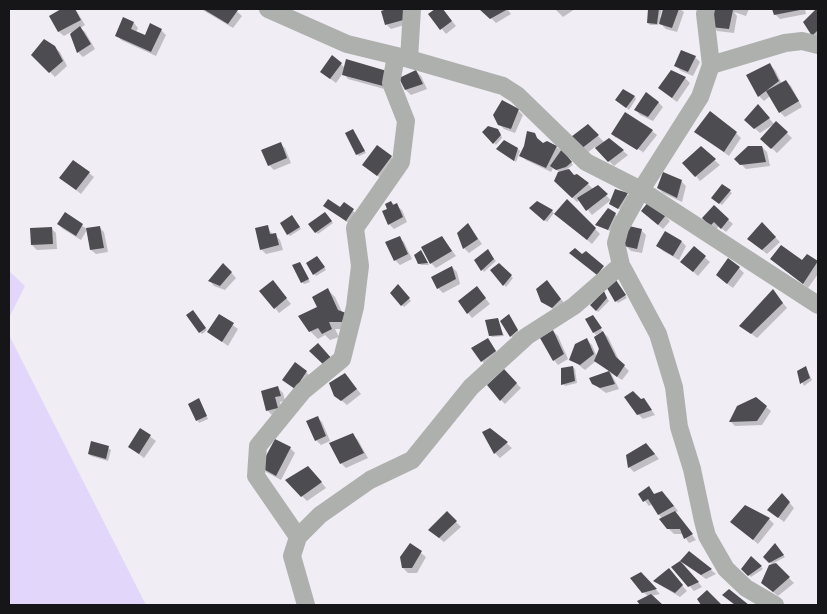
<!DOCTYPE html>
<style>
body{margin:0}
#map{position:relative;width:827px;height:614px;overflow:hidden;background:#f0eef4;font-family:"Source Serif 4",serif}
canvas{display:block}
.frame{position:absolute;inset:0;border:10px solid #161517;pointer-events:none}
</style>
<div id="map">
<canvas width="827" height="614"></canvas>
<div class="frame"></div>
</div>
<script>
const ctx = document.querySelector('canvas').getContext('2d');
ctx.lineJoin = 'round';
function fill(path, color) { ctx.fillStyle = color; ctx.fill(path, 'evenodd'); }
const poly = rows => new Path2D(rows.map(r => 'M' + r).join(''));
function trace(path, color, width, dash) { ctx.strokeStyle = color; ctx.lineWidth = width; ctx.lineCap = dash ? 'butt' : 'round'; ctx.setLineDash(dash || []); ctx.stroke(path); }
fill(poly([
 [9,271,25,286,9,318],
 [9,335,146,605,9,605]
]), '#e2d7fb');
fill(poly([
 [64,9,76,10,85,25,80,28,85,32,95,49,83,57,78,52,71,32,64,36,59,32,51,16],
 [201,9,234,9,242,16,233,28],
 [392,9,405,9,411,23,391,29,387,25,383,12],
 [437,9,442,9,456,26,446,34,430,14],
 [482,9,507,9,511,14,496,23],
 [555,9,575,9,563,17],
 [650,9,662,9,660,17,662,18,664,9,680,9,684,12,677,32,666,29,659,22,658,25,650,25,648,23],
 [715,9,749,9,746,16,734,12,737,16,734,33,717,31,713,26],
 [773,9,805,9,806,14,780,19,775,14],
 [818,9,818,39,813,35,805,22],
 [134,23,138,28,136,32,145,36,161,30,166,35,156,56,121,40,117,35],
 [54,47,60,52,67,66,55,77,33,55],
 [695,57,700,62,693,76,681,71,676,66],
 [341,64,345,68,387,72,388,90,348,79,343,73,336,83,321,72],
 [770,65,775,70,782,84,786,81,791,86,802,107,785,117,780,112,770,96,764,101,759,96],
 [416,71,421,76,427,89,411,95,406,90,401,78],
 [672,71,685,78,690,83,677,102,665,93],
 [635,97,636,99,629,110,619,101],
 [658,102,663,107,653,121,640,115,636,110],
 [518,110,523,115,515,133,504,129,499,124],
 [763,111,774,124,760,133,746,120],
 [776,123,792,138,777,153,762,139],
 [588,126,605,143,623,151,628,155,614,166,595,147,587,153,573,144],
 [353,130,366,153,359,156,357,154],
 [652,131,657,135,642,154,643,152,616,136,616,138,612,134],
 [484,132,500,132,502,138,496,145],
 [696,132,736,133,741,138,729,156],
 [534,134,541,143,556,147,564,152,573,165,567,169,574,176,588,184,593,189,597,187,611,200,592,215,580,200,577,202,555,181,560,172,553,168,551,172,526,160,521,155],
 [280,144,285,148,291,163,274,170,269,165],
 [762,147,767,152,770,166,746,169,736,159],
 [701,148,720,165,700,181,696,176],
 [518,149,520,151,516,162,499,151],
 [391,157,396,161,383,180,364,165],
 [89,173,94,177,81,194,61,178],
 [681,181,686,186,682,202,663,193,658,188],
 [722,186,732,193,722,205,715,200],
 [616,190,630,196,621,210,613,206],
 [568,201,600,234,592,244,560,218,554,213,547,222,531,208,552,211,555,214],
 [391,202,402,210,407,222,394,229,389,224,389,209],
 [344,204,358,215,351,225,325,206,341,209],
 [714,207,733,224,726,232,719,226,716,230,708,223],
 [642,211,665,216,670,221,663,229],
 [65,214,87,229,99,227,104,232,108,252,96,254,91,250,87,230,81,240,63,229,58,224],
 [615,214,617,216,610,231,597,225],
 [327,215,333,223,318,234,316,232],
 [292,216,301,229,290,236,288,234],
 [468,224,482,244,469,253,464,248,458,233],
 [762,224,780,242,767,254,748,239],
 [267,227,273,235,275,235,280,240,283,250,266,254,261,249],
 [51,228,56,233,57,249,37,250,32,245],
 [641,230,646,235,642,253,631,251,626,246],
 [442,237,456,256,436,268,431,263],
 [399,238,404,242,412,259,400,265,395,260],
 [682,242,686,246,679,260,663,251,658,246],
 [694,248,710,262,698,276,687,266],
 [489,253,496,261,484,272,476,260],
 [423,254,429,265,421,265,419,263],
 [808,255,818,263,818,274,808,288,771,259,802,262],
 [319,259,326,270,316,276,314,274],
 [300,263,310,282,304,284,302,282],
 [499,265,513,278,506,287,492,270],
 [452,267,457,272,460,284,443,293,438,288],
 [739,268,744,273,733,288,722,280],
 [228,269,236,278,225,290,214,286,210,281],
 [547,281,565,304,557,312,542,301],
 [616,282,627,298,618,303,616,301],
 [398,286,411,301,404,307,402,305],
 [277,287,291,304,279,313,275,308],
 [477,288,490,304,472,318,468,313],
 [328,290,335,297,350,329,335,329,339,337,330,340,325,335,318,339,310,331,318,308],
 [773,291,787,308,757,338,741,326],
 [604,293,609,301,598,312,591,305],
 [195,314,207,330,202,334,200,332],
 [220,316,238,329,228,346,209,332],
 [511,318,519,332,513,338,511,336],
 [497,319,504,336,492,337,490,335],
 [595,319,602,331,608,337,620,362,629,371,622,380,611,373,619,389,606,393,599,388,591,379,610,372,596,361,585,370,571,359,587,340,592,345,597,357,602,333,601,332,596,335,594,333],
 [553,331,558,336,568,359,558,365,554,360],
 [488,340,500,357,486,366,482,361],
 [573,367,575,369,577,383,565,386,563,384],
 [807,370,812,380,804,386,798,372],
 [504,371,521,388,505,404,501,400],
 [306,372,311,377,300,392,284,380],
 [345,375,361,394,347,405,341,400],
 [278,388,283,393,285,401,280,402,282,413,272,415,267,410],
 [199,400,208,419,199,423,189,404],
 [641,400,644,400,655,415,643,419,638,414],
 [766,407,771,411,762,425,735,426,731,422],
 [317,417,322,422,331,443,353,435,358,440,368,458,346,468,341,463,330,441,321,445,316,440],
 [140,429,156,441,144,458,129,447],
 [490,429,512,448,500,458,495,453,484,433],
 [108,448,111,450,108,461,91,456,89,454],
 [290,448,295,453,281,480,266,472,261,467],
 [651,449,659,459,634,472,629,467],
 [313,472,326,488,307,501,287,481],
 [649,488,655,495,667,497,678,511,675,513,696,540,689,543,683,534,674,534,668,528,652,504,649,506,640,495],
 [783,495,794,508,784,522,769,510],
 [447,513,461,527,444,542,429,530],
 [769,519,774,524,758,544,732,522],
 [411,545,426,557,417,573,408,573,403,568],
 [777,547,785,557,774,563,794,583,778,596,768,588,773,565,764,557],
 [689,552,716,574,706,579,682,562,702,587,694,591,673,567,682,561],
 [751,557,763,569,751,577,743,569],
 [641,574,660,594,651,596,661,605,642,605,639,602,649,597,643,592],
 [673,575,687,591,680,597,660,585,655,581],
 [707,592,720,605,703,605,698,600]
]), '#0003');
fill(poly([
 [61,9,75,9,81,20,58,32,49,16],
 [203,9,236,9,238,10,228,24],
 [387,9,404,9,407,19,385,25,381,11],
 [435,9,443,9,452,21,440,30,428,14],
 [479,9,508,9,490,19],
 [648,9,659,9,657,24,647,23],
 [663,9,679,9,672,28,659,24],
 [714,9,733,10,729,29,711,27],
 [772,9,800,9,800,10,774,15],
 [816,9,818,9,818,30,812,36,803,22],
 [123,17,134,22,131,29,145,35,150,23,162,29,151,52,115,36],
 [80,26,91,44,77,53,70,34],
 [44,39,55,46,63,61,49,73,31,55],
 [681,50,696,56,688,72,674,66],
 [332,55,342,63,330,79,320,72],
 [346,59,387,71,383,86,342,75],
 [770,63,779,81,758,97,746,75],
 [416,70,423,84,405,90,399,78],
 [671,70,686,77,672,98,658,88],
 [786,80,799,101,779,113,766,91],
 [623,89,635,96,626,108,615,100],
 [646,92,659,102,648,117,634,110],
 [502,100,519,109,511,129,498,125,493,115],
 [758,104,770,118,754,129,744,120],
 [710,111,737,132,724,152,694,132],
 [625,112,653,130,637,150,611,134],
 [776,121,788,132,771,149,760,139],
 [588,124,599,135,581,149,567,140],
 [488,126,498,129,501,135,493,144,482,132],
 [353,129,365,151,356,155,345,133],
 [527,131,535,133,537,138,543,143,547,141,557,146,546,168,519,156,524,146],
 [609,138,624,150,608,162,595,148],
 [504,140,518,148,514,161,496,149],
 [281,142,287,158,268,166,261,150],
 [377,145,392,156,377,176,362,165],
 [701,146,716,159,695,177,682,163],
 [748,146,762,146,766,162,740,165,734,159],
 [562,149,572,162,566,167,556,170,550,166],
 [73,160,90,172,76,190,59,178],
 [569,169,574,175,577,174,589,183,572,198,554,181,558,172],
 [663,172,682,180,677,198,657,188],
 [722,184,731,190,719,204,711,198],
 [598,185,608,194,586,211,577,198],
 [615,189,628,193,618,209,609,204],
 [328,199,340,207,344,202,354,209,346,221,323,206],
 [567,199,596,228,587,240,554,214],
 [391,201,393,205,397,203,403,217,388,225,382,211,387,209,385,204],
 [537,201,553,210,544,221,529,208],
 [649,201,666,215,658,225,641,211],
 [714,205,729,219,721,229,714,222,710,226,702,218],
 [608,208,616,213,608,230,595,225],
 [65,212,83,224,76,236,57,224],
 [325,212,332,221,315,233,308,224],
 [292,215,300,227,287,235,280,223],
 [762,222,776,237,762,250,747,239],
 [468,223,478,239,463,249,457,233],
 [268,225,270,234,276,233,279,245,260,250,255,228],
 [100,226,104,248,90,250,86,228],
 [629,226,642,229,637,249,624,246],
 [52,227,53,244,31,245,30,228],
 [665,231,682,241,673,256,656,246],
 [400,236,408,254,394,261,385,242],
 [442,236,452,251,430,264,421,247],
 [781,245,802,260,807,254,818,261,803,284,770,259],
 [694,246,706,256,693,272,680,262],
 [575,248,582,254,586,251,604,266,597,275,569,253],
 [488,249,494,259,481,271,474,260],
 [421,250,428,263,418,264,414,255],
 [317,256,325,267,313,275,306,263],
 [728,258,740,267,727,284,716,275],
 [300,262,309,279,301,283,292,265],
 [223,263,232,272,220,286,208,281],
 [499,263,512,275,503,286,490,270],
 [452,266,456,279,437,289,431,277],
 [273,280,287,298,274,309,259,291],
 [547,280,561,299,552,308,541,302,536,289],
 [616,280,626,295,615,302,607,288],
 [398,284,410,298,401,306,390,293],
 [477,286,486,298,467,314,458,301],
 [328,288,338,310,346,313,342,322,329,322,332,329,322,334,318,328,309,332,298,316,317,307,312,297],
 [773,289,783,303,751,334,739,326],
 [604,291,607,298,596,311,590,305],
 [193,310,206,328,199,333,186,315],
 [219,314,234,323,222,342,207,332],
 [509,314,518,330,510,337,500,321],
 [593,315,602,328,593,333,585,319],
 [498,318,503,335,489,336,485,320],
 [553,330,564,354,553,361,540,338],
 [603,331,616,357,625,365,617,377,609,371,615,384,600,388,592,384,589,378,609,371,594,361,599,349,594,337],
 [488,338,496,351,481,362,471,348],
 [587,338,594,354,580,365,569,360,575,344],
 [318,343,333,360,326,367,309,351],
 [295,362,307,371,295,389,282,380],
 [573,366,575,381,561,385,561,368],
 [806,366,810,378,800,384,797,371],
 [504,369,517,383,500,401,487,385],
 [345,373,357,389,341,401,334,396,329,383],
 [278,386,281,396,275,397,278,408,266,411,261,391],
 [633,391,641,399,644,398,652,410,637,415,624,397],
 [756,397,767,406,757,421,729,422,737,406],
 [199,398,207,416,196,421,188,404],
 [318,416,326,436,315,441,306,421],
 [140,428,151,435,139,454,128,447],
 [490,428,508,442,494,454,482,432],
 [353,433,364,453,340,464,329,443],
 [275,439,291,447,276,476,260,467],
 [91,441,109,446,106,459,88,454],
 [646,443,655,454,628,468,626,455],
 [308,466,322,482,301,497,285,480],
 [649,486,654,494,662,491,674,506,658,515,648,499,643,502,638,494],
 [782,493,790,502,778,518,767,510],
 [745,505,770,518,753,540,730,522],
 [447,511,457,521,439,538,428,530],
 [675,511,693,534,684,539,680,529,667,529,659,519],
 [410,543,422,551,412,568,402,568,400,557],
 [775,543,784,555,769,563,763,557],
 [689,551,712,569,701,575,680,561,699,582,688,587,671,567,680,561],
 [751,556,762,566,748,576,741,569],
 [776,563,790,577,773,592,761,583,769,565],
 [669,568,683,585,675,593,653,581],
 [641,572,657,589,642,593,630,578],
 [729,589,749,605,735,605,722,595],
 [707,590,721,604,701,605,697,599],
 [651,594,663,605,640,605,637,601]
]), '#4d4c51');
trace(poly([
 [268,9,347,44,409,59,503,86,517,95,586,162,641,190,620,228,616,243,621,265,658,334,674,387,679,427,692,469,703,521,707,536,726,569,746,588,775,605],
 [706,9,705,14,711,65,700,97,641,190,818,305],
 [409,59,412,9],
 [711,65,785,43,802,41,818,45],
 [298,537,256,476,258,446,303,391,342,359,355,307,360,266,355,228,401,162,406,121,391,83,396,56],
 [306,605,292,556,298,537,320,515,370,480,412,460,471,387,527,336,574,306,621,265]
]), '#aeb0ae', 18);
</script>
